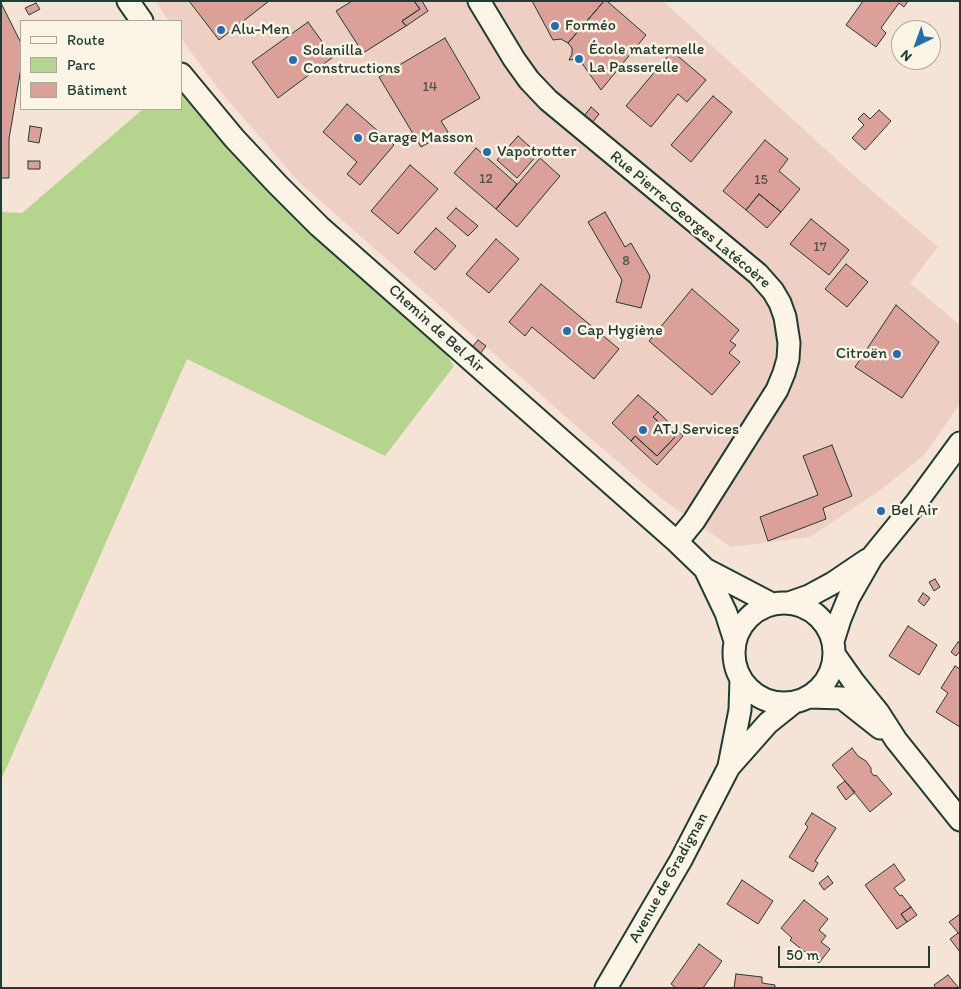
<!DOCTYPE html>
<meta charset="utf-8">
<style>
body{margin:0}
#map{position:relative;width:961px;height:989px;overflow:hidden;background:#f5e4d6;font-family:Itim,sans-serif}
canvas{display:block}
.frame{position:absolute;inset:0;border:2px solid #1f3d34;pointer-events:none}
.legend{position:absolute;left:20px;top:20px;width:162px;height:90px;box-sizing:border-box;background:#fcf5e5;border:1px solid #a4ab9e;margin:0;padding:6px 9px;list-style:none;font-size:15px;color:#1f3d34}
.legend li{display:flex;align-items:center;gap:10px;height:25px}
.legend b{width:25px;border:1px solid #a4ab9e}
.north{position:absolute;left:891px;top:20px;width:50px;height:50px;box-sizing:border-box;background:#fcf5e5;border:1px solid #a4ab9e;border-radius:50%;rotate:222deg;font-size:14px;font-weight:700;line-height:20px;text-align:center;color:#1f3d34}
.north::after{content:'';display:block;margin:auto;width:18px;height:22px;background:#1f6fb2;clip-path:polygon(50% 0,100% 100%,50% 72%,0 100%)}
.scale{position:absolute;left:778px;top:946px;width:152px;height:22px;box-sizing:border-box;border:2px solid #1f3d34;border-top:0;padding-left:6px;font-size:15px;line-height:18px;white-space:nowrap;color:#1f3d34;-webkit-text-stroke:4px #fcf5e5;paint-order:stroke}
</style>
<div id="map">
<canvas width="961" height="989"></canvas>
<div class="frame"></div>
<ul class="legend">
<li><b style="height:6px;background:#fcf5e5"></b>Route</li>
<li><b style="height:14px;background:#b5d58e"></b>Parc</li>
<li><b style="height:14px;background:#dba198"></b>Bâtiment</li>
</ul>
<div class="north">N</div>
<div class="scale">50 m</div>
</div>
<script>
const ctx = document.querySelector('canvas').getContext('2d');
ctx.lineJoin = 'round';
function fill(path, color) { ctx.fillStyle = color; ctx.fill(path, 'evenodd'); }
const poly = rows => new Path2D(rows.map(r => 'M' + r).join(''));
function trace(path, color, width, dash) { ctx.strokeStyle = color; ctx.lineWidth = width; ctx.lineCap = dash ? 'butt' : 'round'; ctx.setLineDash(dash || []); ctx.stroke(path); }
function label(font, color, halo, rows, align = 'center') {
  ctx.font = font + ' Itim,sans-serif'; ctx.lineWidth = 5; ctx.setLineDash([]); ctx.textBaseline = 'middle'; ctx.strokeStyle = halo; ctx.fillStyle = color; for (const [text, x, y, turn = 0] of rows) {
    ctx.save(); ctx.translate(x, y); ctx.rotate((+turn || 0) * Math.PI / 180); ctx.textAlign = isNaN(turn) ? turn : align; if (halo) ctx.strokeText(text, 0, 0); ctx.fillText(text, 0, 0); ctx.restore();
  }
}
fill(poly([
 [155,1,663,1,857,178,938,247,910,283,960,325,960,404,924,455,882,489,810,537,731,547,662,499,590,438,300,183,219,90,181,38,181,21,169,21]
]), '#edd0c3');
fill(poly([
 [181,76,426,321,454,366,385,456,187,359,1,780,1,212,22,213,143,109,181,109]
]), '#b5d58e');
const building = poly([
 [189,1,269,1,219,40,189,1],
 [352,1,414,1,420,9,402,21,406,26,363,53,336,11,352,1],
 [414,1,422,1,428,11,406,26,402,21,420,9,414,1],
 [532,1,604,1,568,43,561,39,553,40,532,1],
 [604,1,607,1,646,35,601,90,579,59,569,60,572,54,572,48,568,43,604,1],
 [863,1,908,1,904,7,899,3,881,28,886,33,876,47,846,25,863,1],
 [1,3,21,43,21,68,9,139,9,178,1,178,1,3],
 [36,3,40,9,29,15,25,8,36,3],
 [308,22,333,57,278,98,252,62,308,22],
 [445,38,480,98,441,121,448,132,421,147,379,77,445,38],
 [672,51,706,80,687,102,678,94,651,127,626,106,672,51],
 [713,96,732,112,691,162,671,145,713,96],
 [347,104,394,145,360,185,347,174,357,162,323,132,347,104],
 [591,107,599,114,592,123,584,116,591,107],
 [879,110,891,121,865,150,852,138,864,125,858,119,864,113,870,119,879,110],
 [30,126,42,128,39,143,28,141,30,126],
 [518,136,538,154,517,178,497,160,518,136],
 [765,140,788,159,779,171,800,189,781,212,759,194,746,210,723,191,765,140],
 [476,148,517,184,496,209,454,173,476,148],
 [540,158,560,176,517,227,496,209,540,158],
 [28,161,40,161,40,169,28,169,28,161],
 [410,165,438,189,398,234,371,211,410,165],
 [759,194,781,212,767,228,746,210,759,194],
 [456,208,478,226,468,236,447,218,456,208],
 [605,212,625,247,631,243,650,276,641,308,616,302,622,280,588,222,605,212],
 [811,219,849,250,829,275,790,244,811,219],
 [436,228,456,246,435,270,414,252,436,228],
 [496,239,519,259,489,293,466,274,496,239],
 [846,264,868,282,847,307,825,289,846,264],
 [541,284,619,349,594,379,532,327,525,336,509,322,541,284],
 [692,289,739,330,730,341,736,345,729,353,740,362,712,395,649,341,692,289],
 [896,305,939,342,902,398,855,367,896,305],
 [478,340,486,346,480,354,472,347,478,340],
 [638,395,658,412,653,417,675,437,657,456,635,436,631,441,612,423,638,395],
 [658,412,683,436,657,465,631,441,635,436,657,456,675,437,653,417,658,412],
 [832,445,852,496,823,508,826,519,768,541,760,517,818,495,803,456,832,445],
 [935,579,940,587,934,591,929,582,935,579],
 [923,593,930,598,924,606,918,601,923,593],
 [908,626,937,645,919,675,889,656,908,626],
 [958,642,960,643,960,651,956,656,951,652,958,642],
 [955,666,960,669,960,727,936,712,948,693,941,688,955,666],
 [852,748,858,756,866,761,871,768,871,772,874,776,876,775,892,794,870,812,832,765,852,748],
 [845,781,855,792,846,800,837,787,845,781],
 [812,813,836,828,815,861,818,863,813,872,789,857,808,827,805,824,812,813],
 [894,864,905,880,894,888,900,896,902,895,911,907,901,914,907,922,897,929,865,885,894,864],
 [828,876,833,883,824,890,819,883,828,876],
 [742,880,773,901,758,924,727,904,742,880],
 [804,900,828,919,819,930,826,936,821,942,830,949,819,963,790,940,792,938,781,928,804,900],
 [911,907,917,915,907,922,901,914,911,907],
 [960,914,960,935,949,922,960,914],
 [958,933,960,935,960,952,950,939,958,933],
 [699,944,722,961,703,988,676,988,671,984,699,944],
 [736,974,762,977,762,983,775,985,775,988,734,988,736,974],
 [948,975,958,987,957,988,936,988,934,985,948,975]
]);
fill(building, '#dba198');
trace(building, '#1f3d34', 1);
const minor = poly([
 [128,1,142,21],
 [479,1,514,59,529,80,548,100,758,274,773,291,780,303,785,317,789,343,788,359,784,373,777,390,694,521,677,542],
 [181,74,234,138,277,184,319,226,677,542,705,569,772,604],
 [705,569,726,613,735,641],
 [789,603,809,596,833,583,867,560],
 '734 653a50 50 0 1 1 100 0a50 50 0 1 1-100 0Z',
 [833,641,840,619,849,597,872,557,916,503,960,443],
 [834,654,853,681,878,712,896,740,960,820],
 [810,697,842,698,880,728],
 [729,766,740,710,741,679],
 [606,988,681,860,729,767,768,723,793,703]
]);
trace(minor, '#1f3d34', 25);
trace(minor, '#fcf5e5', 21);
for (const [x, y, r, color] of [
 [555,26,5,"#1f6fb2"],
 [221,30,5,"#1f6fb2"],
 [579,59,5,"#1f6fb2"],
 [293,60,5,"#1f6fb2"],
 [358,138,5,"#1f6fb2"],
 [487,152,5,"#1f6fb2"],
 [567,331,5,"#1f6fb2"],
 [897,354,5,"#1f6fb2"],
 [643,430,5,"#1f6fb2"],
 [881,511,5,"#1f6fb2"]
]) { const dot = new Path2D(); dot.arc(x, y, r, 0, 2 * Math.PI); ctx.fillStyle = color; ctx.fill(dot); trace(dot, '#fcf5e5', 2); }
label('14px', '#4e564d', null, [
 ["14",430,87],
 ["12",486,179],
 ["15",761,180],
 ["17",820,247],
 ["8",626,261]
]);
label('16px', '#1f3d34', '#fcf5e5', [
 ["Forméo",565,26],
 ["Alu-Men",231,30],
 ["École maternelle",589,50],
 ["La Passerelle",589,68],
 ["Solanilla",303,51],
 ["Constructions",303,69],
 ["Garage Masson",368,138],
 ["Vapotrotter",497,152],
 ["Cap Hygiène",577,331],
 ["Citroën",887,354,"right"],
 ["ATJ Services",653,430],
 ["Bel Air",891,511]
], 'left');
label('16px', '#1f3d34', '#fcf5e5', [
 ["Rue Pierre-Georges Latécoère",690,220,40],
 ["Chemin de Bel Air",436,329,42],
 ["Avenue de Gradignan",669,878,-61]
]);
</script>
